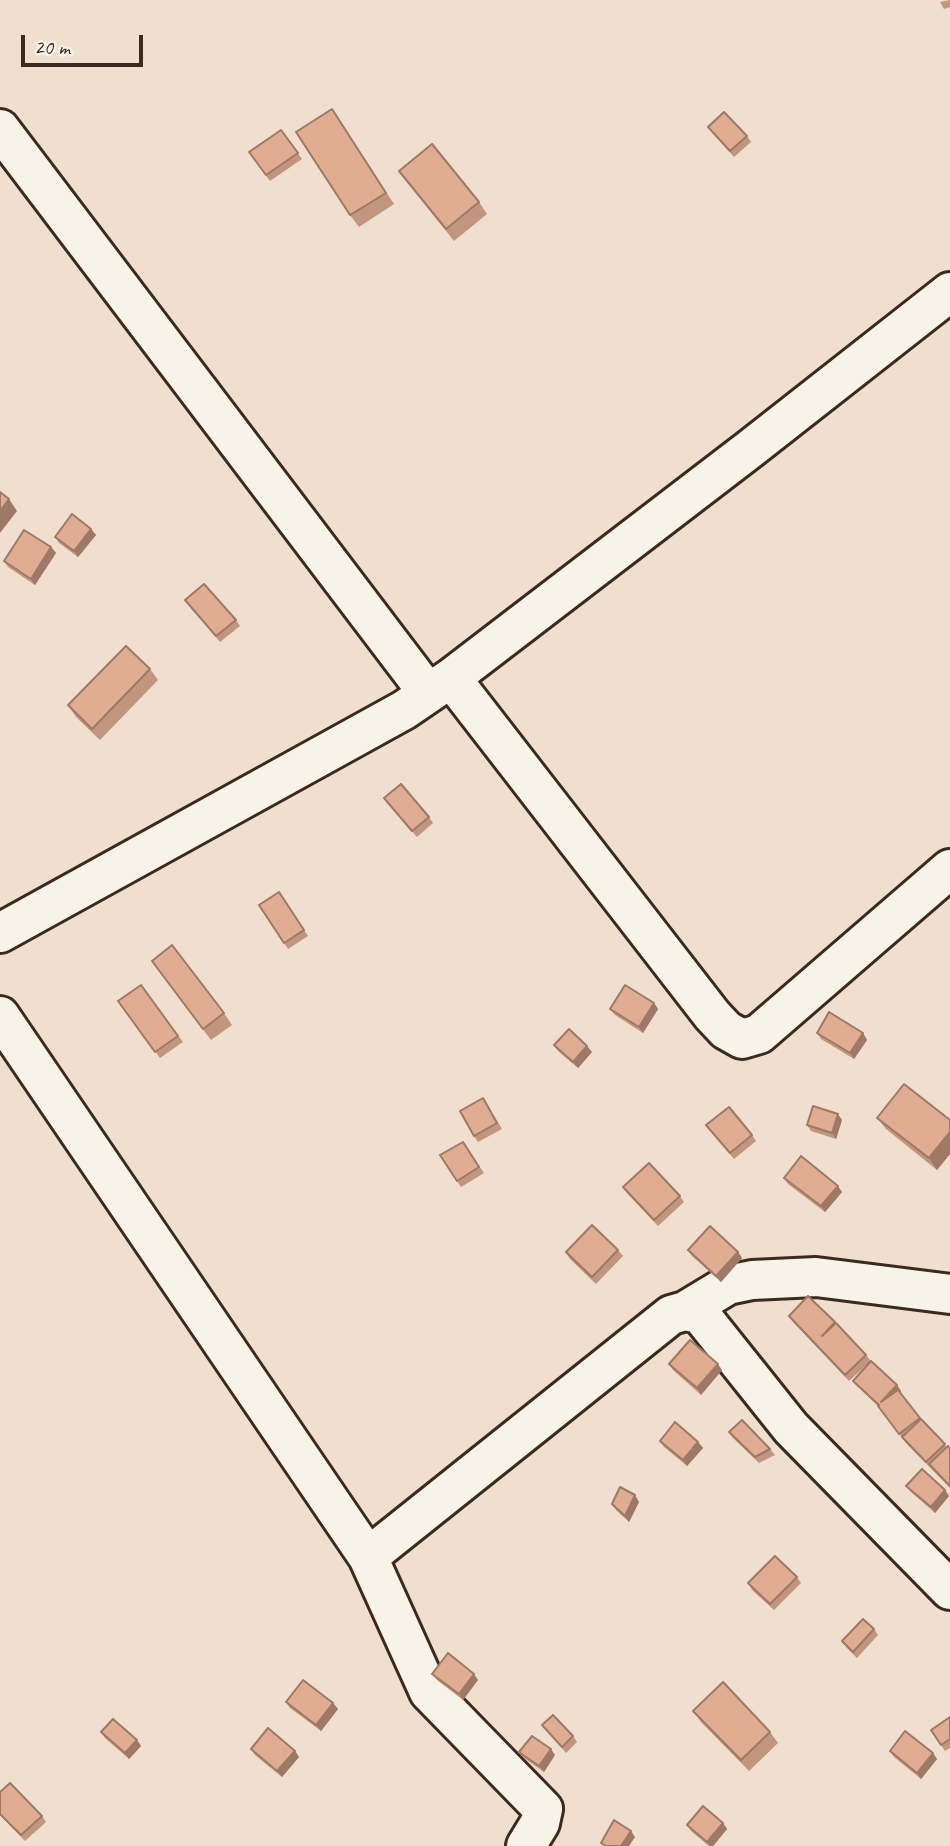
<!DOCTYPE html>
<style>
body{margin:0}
#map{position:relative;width:950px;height:1846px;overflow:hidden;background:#f0dece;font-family:Caveat,sans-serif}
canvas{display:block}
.scale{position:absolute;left:21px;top:35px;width:122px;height:32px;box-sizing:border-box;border:4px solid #3b2a1e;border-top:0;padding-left:9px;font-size:21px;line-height:24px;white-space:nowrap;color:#3b2a1e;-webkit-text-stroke:5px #f7f3e8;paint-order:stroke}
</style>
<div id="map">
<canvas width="950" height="1846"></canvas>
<div class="scale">20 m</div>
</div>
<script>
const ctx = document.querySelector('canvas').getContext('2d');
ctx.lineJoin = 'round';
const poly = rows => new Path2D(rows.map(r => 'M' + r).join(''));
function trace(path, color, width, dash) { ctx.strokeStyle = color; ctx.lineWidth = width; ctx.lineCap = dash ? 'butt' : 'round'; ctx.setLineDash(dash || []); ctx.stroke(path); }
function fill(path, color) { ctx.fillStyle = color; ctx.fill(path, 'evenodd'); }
const minor = poly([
 [0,129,428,693],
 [451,678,712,1015,726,1030,742,1039,759,1034,950,869],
 [0,933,404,710,451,678,750,449,950,292],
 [0,1016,368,1557,429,1692,543,1809,540,1823,526,1846],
 [685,1311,700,1314,791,1428,950,1590],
 [368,1557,671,1315,685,1311,728,1285,752,1280,816,1277,950,1294]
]);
trace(minor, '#3b2a1e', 44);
trace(minor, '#f7f3e8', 38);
fill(poly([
 [950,0,950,7,944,9,940,2],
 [332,109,394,204,359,227,350,215],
 [708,127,747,136,751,142,734,157],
 [281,130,302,159,270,181,249,152],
 [399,171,479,202,487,214,454,241],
 [91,529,96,535,78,557,59,543,55,537],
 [51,547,56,553,35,585,8,567,4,561],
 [185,600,236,620,240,626,220,642],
 [150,669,158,680,100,740,76,717,68,705],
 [384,798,429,817,433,823,417,837],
 [279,892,308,936,288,949,259,905],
 [160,972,224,1013,232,1025,211,1040],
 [141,985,183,1042,160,1058,118,1001],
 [654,1003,658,1009,643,1033,615,1015,610,1009],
 [817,1033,863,1033,867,1040,854,1059,821,1039],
 [554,1045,592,1052,578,1068,558,1051],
 [483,1098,502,1129,478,1142,474,1136],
 [877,1118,950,1120,950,1154,937,1170,886,1129],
 [842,1120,836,1139,811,1131,807,1125],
 [706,1125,752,1135,756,1141,734,1159],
 [463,1142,484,1173,461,1187,440,1155],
 [784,1178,842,1192,825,1212,788,1184],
 [623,1187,680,1196,684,1202,658,1226,627,1193],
 [618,1250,623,1256,596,1284,570,1259,566,1252],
 [688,1250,738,1252,742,1258,721,1282,692,1256],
 [789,1316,836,1324,866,1355,871,1361,849,1381,793,1322],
 [669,1364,722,1370,701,1395,673,1370],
 [853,1381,897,1385,901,1391,900,1393,921,1419,947,1447,950,1449,950,1488,906,1443,878,1406,858,1387],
 [729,1432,770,1449,775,1455,759,1463,733,1438],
 [660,1441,698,1442,703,1448,687,1466,664,1447],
 [906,1486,945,1490,949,1496,935,1513,911,1492],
 [639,1502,629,1522,616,1510,612,1504],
 [797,1577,801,1583,774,1610,752,1590,748,1583],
 [874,1629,878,1635,857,1658,846,1647,842,1641],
 [432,1674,478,1680,463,1700,437,1680],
 [286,1702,333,1703,338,1709,321,1731,290,1708],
 [693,1711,770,1732,778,1743,749,1771,701,1722],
 [950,1717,950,1748,945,1751,931,1730],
 [542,1725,573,1736,577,1742,566,1753],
 [101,1732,137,1740,141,1746,129,1759,105,1738],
 [251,1749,295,1751,299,1757,282,1777,255,1755],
 [890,1751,933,1753,937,1759,921,1779,894,1757],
 [519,1752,555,1755,544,1772,524,1758],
 [0,1792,42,1816,46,1822,25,1841,0,1815],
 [723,1823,727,1829,713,1846,709,1846,691,1831,687,1825]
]), '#c1957e');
fill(poly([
 [9,499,17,511,0,533,0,511],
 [91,529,96,535,78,557,74,551],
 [51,547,56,553,35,585,31,579],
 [654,1003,658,1009,643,1033,639,1027],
 [863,1033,867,1040,854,1059,850,1053],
 [587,1046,592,1052,578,1068,573,1062],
 [838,1114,842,1120,836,1139,832,1133],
 [950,1132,950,1154,937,1170,929,1158],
 [838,1186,842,1192,825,1212,821,1206],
 [738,1252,742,1258,721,1282,716,1276],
 [718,1364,722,1370,701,1395,697,1388],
 [897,1385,901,1391,886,1408,881,1402],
 [698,1442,703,1448,687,1466,683,1460],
 [945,1490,949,1496,935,1513,931,1507],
 [635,1495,639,1502,629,1522,625,1516],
 [474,1674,478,1680,463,1700,459,1694],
 [333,1703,338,1709,321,1731,316,1725],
 [137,1740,141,1746,129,1759,125,1753],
 [551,1749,555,1755,544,1772,539,1766],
 [295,1751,299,1757,282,1777,277,1771],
 [933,1753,937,1759,921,1779,917,1773],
 [723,1823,727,1829,713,1846,710,1846,707,1842],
 [631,1831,635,1837,629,1846,621,1846]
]), '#9d7966');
const building = poly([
 [332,109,386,193,350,215,296,132,332,109],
 [724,112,747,136,730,151,708,127,724,112],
 [281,130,298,153,266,175,249,152,281,130],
 [432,144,479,202,446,229,399,171,432,144],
 [0,492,9,499,0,511,0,492],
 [72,514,91,529,74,551,55,537,72,514],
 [24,530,51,547,31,579,4,561,24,530],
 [204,584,236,620,216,636,185,600,204,584],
 [126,646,150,669,92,729,68,705,126,646],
 [401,784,429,817,412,831,384,798,401,784],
 [279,892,304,930,284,943,259,905,279,892],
 [172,945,224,1013,203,1029,152,961,172,945],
 [141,985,178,1036,155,1052,118,1001,141,985],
 [625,985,654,1003,639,1027,610,1009,625,985],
 [829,1012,863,1033,850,1053,817,1033,829,1012],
 [569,1029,587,1046,573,1062,554,1045,569,1029],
 [904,1084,950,1120,950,1132,929,1158,877,1118,904,1084],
 [483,1098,497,1123,474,1136,460,1111,483,1098],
 [813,1106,838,1114,832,1133,807,1125,813,1106],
 [729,1107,752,1135,730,1153,706,1125,729,1107],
 [463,1142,479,1167,457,1181,440,1155,463,1142],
 [801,1156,838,1186,821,1206,784,1178,801,1156],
 [649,1163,680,1196,654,1220,623,1187,649,1163],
 [592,1225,618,1250,592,1277,566,1252,592,1225],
 [710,1226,738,1252,716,1276,688,1250,710,1226],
 [808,1296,835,1322,822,1336,836,1323,866,1355,845,1375,789,1316,808,1296],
 [690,1340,718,1364,697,1388,669,1364,690,1340],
 [871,1361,897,1385,881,1402,898,1390,920,1418,899,1434,878,1406,879,1405,853,1381,871,1361],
 [921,1419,945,1444,926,1462,902,1437,921,1419],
 [742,1420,770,1449,755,1457,729,1432,742,1420],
 [675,1422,698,1442,683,1460,660,1441,675,1422],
 [948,1446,950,1449,950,1486,929,1464,948,1446],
 [922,1469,945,1490,931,1507,906,1486,922,1469],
 [620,1487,635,1495,625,1516,612,1504,620,1487],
 [775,1556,797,1577,770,1604,748,1583,775,1556],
 [863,1619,874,1629,853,1652,842,1641,863,1619],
 [448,1653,474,1674,459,1694,432,1674,448,1653],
 [303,1680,333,1703,316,1725,286,1702,303,1680],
 [723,1682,770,1732,741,1760,693,1711,723,1682],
 [553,1715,573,1736,562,1747,542,1725,553,1715],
 [950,1717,950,1739,941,1745,931,1730,950,1717],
 [113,1719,137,1740,125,1753,101,1732,113,1719],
 [268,1728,295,1751,277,1771,251,1749,268,1728],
 [905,1731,933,1753,917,1773,890,1751,905,1731],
 [532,1736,551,1749,539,1766,519,1752,532,1736],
 [10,1783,42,1816,21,1835,0,1814,0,1792,10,1783],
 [703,1806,723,1823,707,1842,687,1825,703,1806],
 [614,1820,631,1831,621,1846,606,1846,601,1843,614,1820]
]);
fill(building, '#e0ad92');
trace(building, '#9d7966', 2);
</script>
